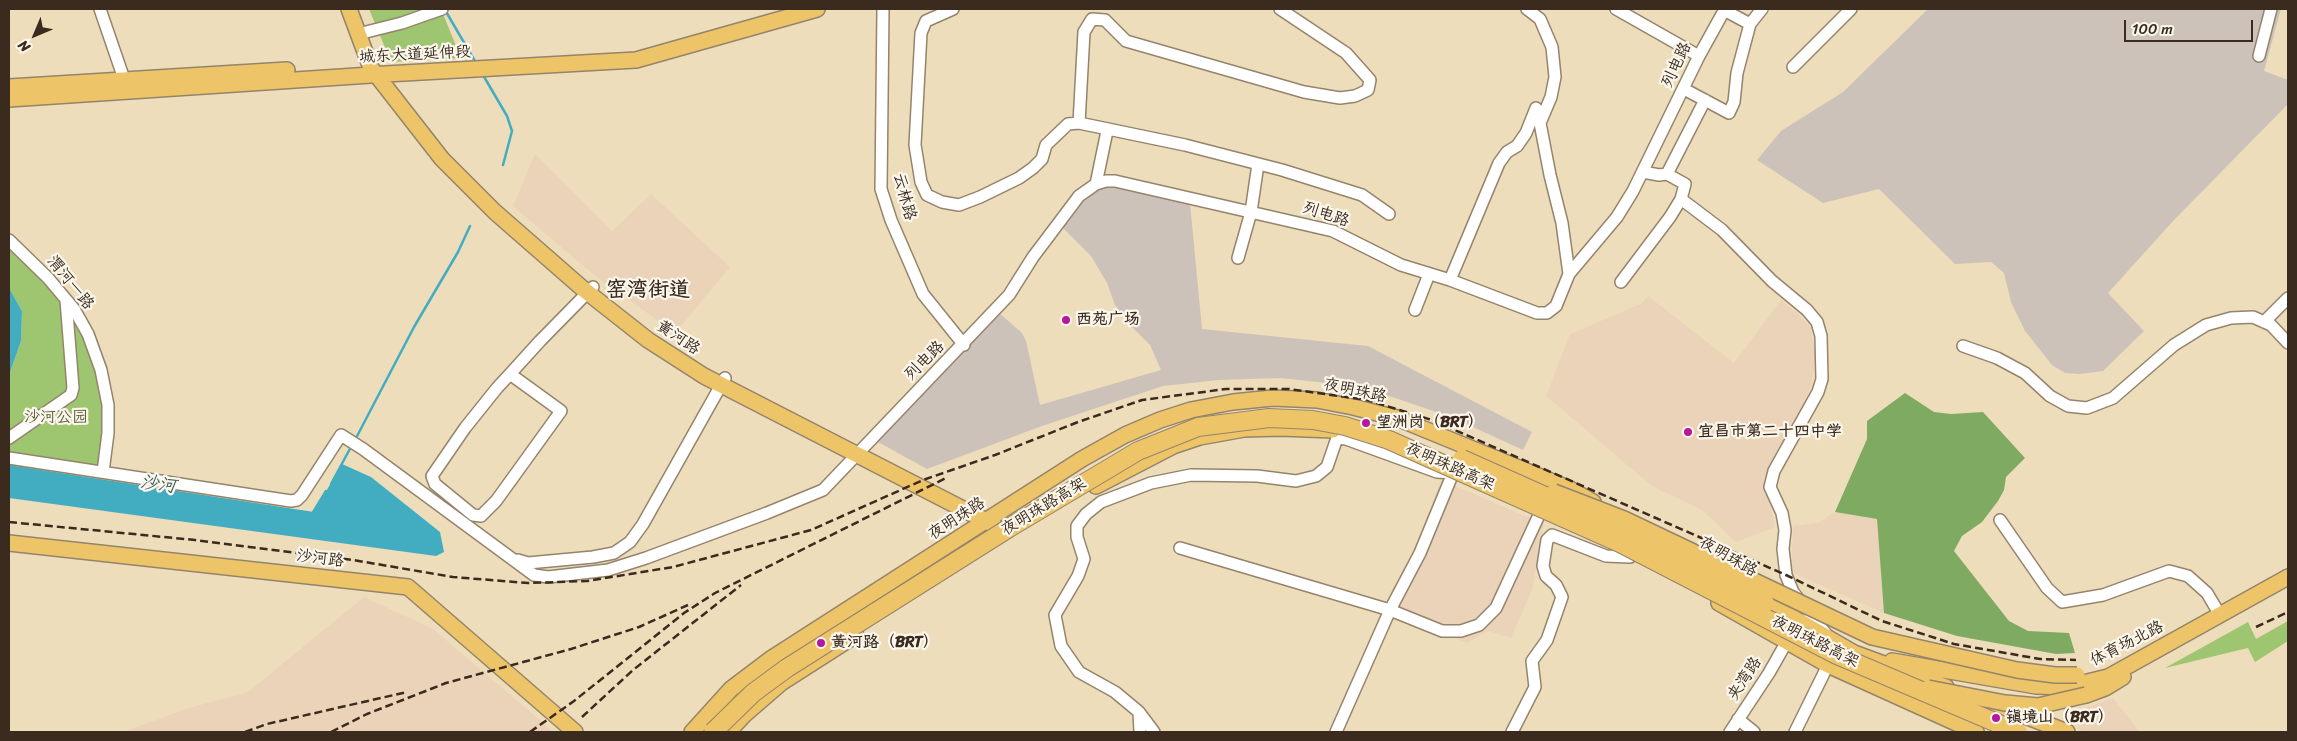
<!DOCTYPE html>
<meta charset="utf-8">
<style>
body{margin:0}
#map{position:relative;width:2297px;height:741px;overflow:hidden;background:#edb;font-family:Sriracha,sans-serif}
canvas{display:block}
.frame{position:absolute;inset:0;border:10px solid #3b2a1e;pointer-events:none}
.north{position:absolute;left:10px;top:10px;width:50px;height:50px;-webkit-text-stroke:4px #fbf7ec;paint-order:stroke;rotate:225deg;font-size:14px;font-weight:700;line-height:20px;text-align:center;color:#3b2a1e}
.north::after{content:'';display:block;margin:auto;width:18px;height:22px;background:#3b2a1e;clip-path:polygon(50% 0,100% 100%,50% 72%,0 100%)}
.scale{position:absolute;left:2124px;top:20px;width:129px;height:22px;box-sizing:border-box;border:2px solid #3b2a1e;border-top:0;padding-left:6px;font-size:15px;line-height:18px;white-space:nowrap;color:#3b2a1e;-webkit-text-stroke:4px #fbf7ec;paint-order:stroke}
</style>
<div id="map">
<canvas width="2297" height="741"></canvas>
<div class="frame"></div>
<div class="north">N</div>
<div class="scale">100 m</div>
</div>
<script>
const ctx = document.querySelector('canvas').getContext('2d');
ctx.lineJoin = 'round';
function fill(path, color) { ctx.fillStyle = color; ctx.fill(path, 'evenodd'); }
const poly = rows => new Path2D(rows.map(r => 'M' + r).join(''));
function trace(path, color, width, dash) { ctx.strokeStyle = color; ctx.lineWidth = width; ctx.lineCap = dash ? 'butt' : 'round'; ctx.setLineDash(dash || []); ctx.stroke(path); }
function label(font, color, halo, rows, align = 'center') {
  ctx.font = font + ' Sriracha,"LXGW WenKai TC",sans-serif'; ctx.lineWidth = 4.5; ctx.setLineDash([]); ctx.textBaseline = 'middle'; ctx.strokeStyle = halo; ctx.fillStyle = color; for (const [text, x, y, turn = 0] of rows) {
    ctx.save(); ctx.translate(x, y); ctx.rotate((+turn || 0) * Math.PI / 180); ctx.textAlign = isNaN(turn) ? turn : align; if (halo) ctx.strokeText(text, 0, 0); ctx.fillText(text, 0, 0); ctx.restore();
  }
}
fill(poly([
 [535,154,612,231,651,194,730,267,675,333,594,275,513,206],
 [1648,296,1734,363,1781,300,1799,315,1811,328,1816,359,1811,385,1803,406,1772,459,1765,479,1775,527,1736,542,1702,510,1652,486,1546,396,1570,334,1641,304],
 [1441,480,1544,524,1532,590,1511,638,1488,631,1467,643,1381,612,1410,561],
 [1835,512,1877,519,1884,613,1791,572,1793,526,1818,523],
 [364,597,433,629,554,732,123,732,189,708,248,692],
 [2113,698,2140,732,2084,732,2078,729,2085,708]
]), '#ead3b8');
fill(poly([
 [1928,9,2281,9,2264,71,2288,80,2288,104,2174,220,2108,293,2144,331,2103,371,2080,374,2065,373,2052,365,2025,331,2011,302,2004,273,1991,262,1955,264,1879,189,1823,203,1757,160,1781,131,1843,92],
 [1107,186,1190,203,1202,329,1368,346,1532,432,1523,450,1451,417,1392,397,1336,384,1281,378,1219,380,1163,386,1042,426,927,469,878,442,998,312,1022,333,1026,341,1040,405,1161,370,1150,345,1128,323,1115,305,1107,283,1091,256,1063,228,1083,202,1095,192]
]), '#ccc2b9');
fill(poly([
 [369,9,441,9,461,58,391,62],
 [9,244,62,302,84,335,96,368,102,396,104,432,99,478,9,465,9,375,21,341,22,311,9,288],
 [2288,621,2288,641,2255,662,2248,648,2165,668,2248,622,2256,639]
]), '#9ec56f');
fill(poly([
 [1905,393,1934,412,1951,414,1983,412,2025,458,2006,477,2004,490,1998,501,1982,522,1962,536,1954,551,2009,621,2028,631,2069,633,2075,653,2056,654,1957,636,1884,613,1877,519,1835,512,1867,439,1867,421]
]), '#7eaa62');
fill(poly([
 [9,288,22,311,21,341,9,375],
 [342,464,371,477,440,532,444,552,436,556,9,498,9,465,314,512]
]), '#42adc1');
trace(poly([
 [445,10,476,63],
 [483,75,507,116,512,131,503,165],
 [355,440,414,327,458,252,470,226],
 [331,484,352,445],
 [312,514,326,491]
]), '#42adc1', 2.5);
const minor = poly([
 [100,9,124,79],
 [883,9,881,189,891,220,923,294,964,345],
 [953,9,926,21,921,33,915,145,921,182,927,195,942,202,959,205,980,197,1019,178,1033,168,1042,159,1046,145,1068,124,1079,123,1185,145,1282,170,1362,195,1389,214],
 [1527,9,1540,19,1552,47,1555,77,1551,97,1540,123,1550,175,1562,223,1569,274],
 [1616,9,1699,56],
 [1724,10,1750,24],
 [366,32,402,23,442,9],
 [2259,56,2271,9],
 [1793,67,1851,9],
 [1684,89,1729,113,1734,102,1737,73,1750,24,1762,9],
 [1079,123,1084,32,1092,19,1105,20,1126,41,1304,92,1340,98,1355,96,1368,90,1370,80,1346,53,1280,9],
 [1667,174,1705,100],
 [1096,184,1107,131],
 [1681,199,1722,230,1772,281,1807,310,1817,322,1821,336,1822,379,1818,392,1774,471,1770,487,1782,513,1785,530,1783,549,1786,575,1793,592,1826,634],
 [9,240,48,278,74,309,88,334,101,370,108,405,108,433,103,472],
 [1238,258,1251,212,1258,164],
 [1450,280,1499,163,1507,152,1517,146,1526,133,1536,108],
 [1621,282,1670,217,1681,199,1685,184,1667,174,1659,175,1643,172],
 [1415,310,1429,274],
 [2264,322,2288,298],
 [1963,346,1997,358,2025,373,2050,396,2068,406,2087,408,2113,398,2174,345,2206,325,2231,318,2253,317,2271,325,2288,343],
 [510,374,561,411,496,501,481,516,473,515,435,484,432,476,465,428,497,388,510,374,540,341,593,287],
 [9,438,71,395,73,388,66,300],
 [9,458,291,501,297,500,302,495,341,435,363,449,534,575,548,577,608,570,646,558,767,513,823,490,1009,295,1033,257,1079,196,1096,184,1106,181,1115,181,1333,231,1401,265,1450,280,1537,313,1547,313,1556,306,1569,274,1617,217,1633,191,1699,56,1725,9],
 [2000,520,2047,588,2062,602,2103,595,2169,571,2188,576,2207,593,2220,615],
 [1180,548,1390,610,1442,631,1461,631,1479,625,1496,608,1539,515],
 [518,560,528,563,593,557,614,553,630,542,643,524,725,378],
 [1139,712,1154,732],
 [1738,719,1754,732],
 [1140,732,1139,712,1115,692,1079,672,1061,646,1055,615,1078,576,1084,559,1077,537,1077,526,1086,514,1101,502,1151,483,1191,475,1257,476,1296,481,1316,476,1327,467,1337,438,1346,439,1437,472,1453,473,1420,553,1390,610,1336,732],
 [1512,732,1535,687,1532,661,1547,640,1562,597,1556,585,1546,576,1543,566,1547,540,1552,535,1606,556,1630,557],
 [1730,732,1769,673,1786,643],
 [1795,732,1828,665]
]);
const major = poly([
 [349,9,371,68,442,159,495,212,582,288,648,340,704,376,994,525],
 [9,87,287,70],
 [9,99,386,74,636,60,817,9],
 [1096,486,1173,446,1200,437,1244,429,1281,428,1333,430],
 [9,543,408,587,575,732],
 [1757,594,1797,620,1854,653,1946,687],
 [1719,603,1828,665,1976,732],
 [1892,661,2036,686,2067,687,2108,677,2288,577],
 [2086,695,2105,688,2123,677],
 [1996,705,2067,732],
 [692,732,731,689,772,658,1082,459,1125,435,1160,420,1191,410,1233,402,1273,398,1317,400,1353,407,1397,418,1570,489,1593,502],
 [728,732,744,715,781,683,856,635]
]);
trace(minor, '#94846c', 14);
trace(major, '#94846c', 18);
trace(minor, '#fff', 11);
trace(major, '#eec469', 15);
trace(poly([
 [9,522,195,540,353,560,453,577,528,583,587,581,673,567,811,530,923,480,995,455,1078,422,1142,400,1226,389,1289,389,1367,400,1432,420,1786,575,1882,621,1954,644,2040,659,2076,660],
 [2256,627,2288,612],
 [582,717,633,670,741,585],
 [245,732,267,724,407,692],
 [331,732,367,714,446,683,571,649,639,627,688,605],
 [530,732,574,701,684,613,715,593,948,477]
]), '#3b2a1e', 2.5, [8, 4]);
const majorBridge = poly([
 [1554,492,1624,519,1872,637,2017,670,2055,675,2077,675],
 [1928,688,2005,703,2038,706,2086,695]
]);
const highwayBridge = poly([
 [1462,459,1650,543,1765,603],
 [713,732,753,693,787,668,1009,528,1138,451,1198,427,1269,418,1313,420,1345,426,1389,440,1620,543,1837,655,2018,732]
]);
trace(majorBridge, '#94846c', 18, []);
trace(highwayBridge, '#94846c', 20, []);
trace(majorBridge, '#eec469', 15);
trace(highwayBridge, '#eec469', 18);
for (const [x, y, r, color] of [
 [1066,320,5,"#b5179e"],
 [1366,423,5,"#b5179e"],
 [1688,432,5,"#b5179e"],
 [821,643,5,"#b5179e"],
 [1996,718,5,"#b5179e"]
]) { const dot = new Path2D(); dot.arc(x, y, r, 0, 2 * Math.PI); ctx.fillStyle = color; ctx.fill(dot); trace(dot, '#fbf7ec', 2); }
label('16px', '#3b2a1e', '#fbf7ec', [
 ["城东大道延伸段",415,55,-3],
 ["列电路",1677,65,-65],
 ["云林路",904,197,75],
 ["列电路",1326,215,18],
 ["渭河一路",70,283,51],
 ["黄河路",678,338,34],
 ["列电路",925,361,-45],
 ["夜明珠路",1355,391,12],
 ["夜明珠路高架",1450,467,24],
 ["夜明珠路高架",1044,507,-31],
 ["夜明珠路",957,519,-33],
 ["夜明珠路",1728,557,30],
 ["沙河路",320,559,7],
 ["夜明珠路高架",1815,642,27],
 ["体育场北路",2127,644,-27],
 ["夹湾路",1745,679,-57]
]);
label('bold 16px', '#3b2a1e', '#fbf7ec', [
 ["西苑广场",1076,320],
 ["望洲岗（BRT）",1376,423],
 ["宜昌市第二十四中学",1698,432],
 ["黄河路（BRT）",831,643],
 ["镇境山（BRT）",2006,718]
], 'left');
label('16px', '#595836', '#fbf7ec', [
 ["沙河公园",56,418]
]);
label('italic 18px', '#3e5e5f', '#fbf7ec', [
 ["沙河",158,485,8]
]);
label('bold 21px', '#3b2a1e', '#fbf7ec', [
 ["窑湾街道",648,291]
]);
</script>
